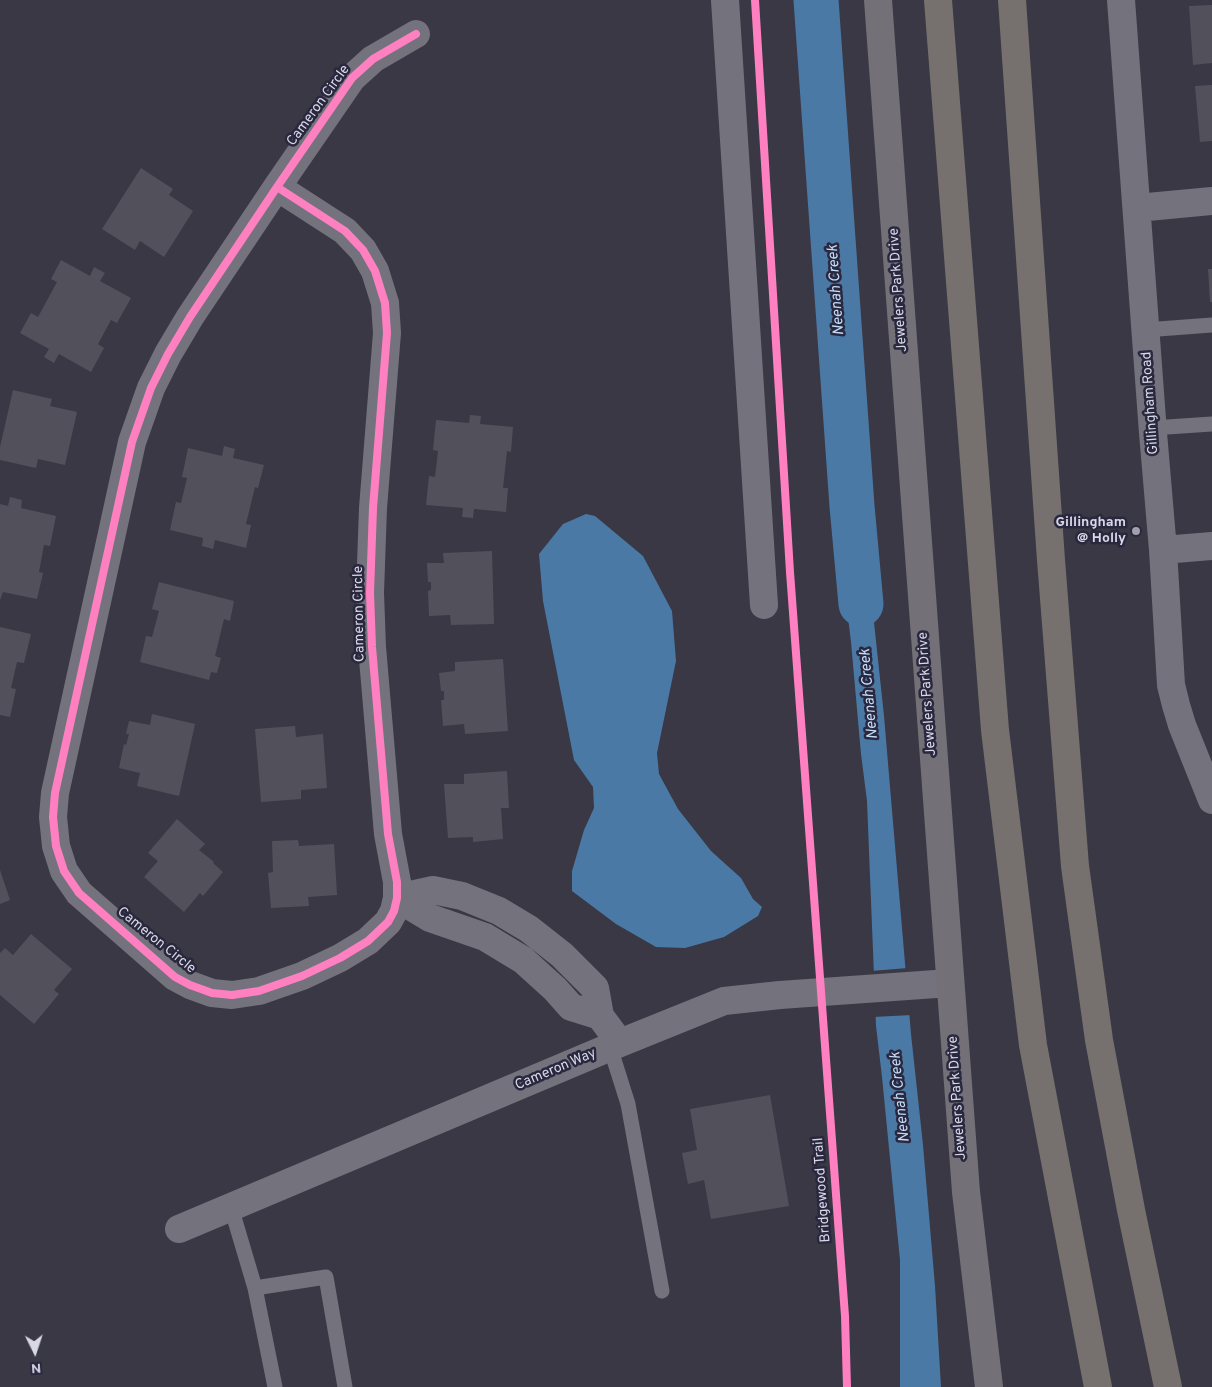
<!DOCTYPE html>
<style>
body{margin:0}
#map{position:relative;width:1212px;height:1387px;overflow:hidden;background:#393844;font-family:Overpass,sans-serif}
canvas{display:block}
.north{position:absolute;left:10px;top:1327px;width:50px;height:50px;-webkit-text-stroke:4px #2a283f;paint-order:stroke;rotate:176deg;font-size:14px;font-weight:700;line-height:20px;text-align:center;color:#d8d8e7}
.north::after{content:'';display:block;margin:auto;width:18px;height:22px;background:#d8d8e7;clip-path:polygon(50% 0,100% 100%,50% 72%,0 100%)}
</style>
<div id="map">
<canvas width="1212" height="1387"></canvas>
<div class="north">N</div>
</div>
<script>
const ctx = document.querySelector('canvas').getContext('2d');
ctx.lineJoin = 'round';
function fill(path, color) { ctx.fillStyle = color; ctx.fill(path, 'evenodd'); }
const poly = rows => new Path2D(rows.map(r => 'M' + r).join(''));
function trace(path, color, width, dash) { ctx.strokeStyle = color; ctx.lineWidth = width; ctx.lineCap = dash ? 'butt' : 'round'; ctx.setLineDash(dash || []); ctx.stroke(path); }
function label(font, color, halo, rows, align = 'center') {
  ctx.font = font + ' Overpass,sans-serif'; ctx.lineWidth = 5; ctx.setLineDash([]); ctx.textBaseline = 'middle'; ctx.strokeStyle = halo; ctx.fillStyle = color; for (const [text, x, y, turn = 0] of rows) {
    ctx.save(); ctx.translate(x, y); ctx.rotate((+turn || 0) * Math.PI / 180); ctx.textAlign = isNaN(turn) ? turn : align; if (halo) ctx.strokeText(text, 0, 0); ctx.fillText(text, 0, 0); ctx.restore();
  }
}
fill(poly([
 [586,514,595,516,643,556,672,611,676,661,657,753,659,774,678,809,711,851,741,878,753,899,762,907,758,916,724,937,685,948,656,947,616,924,572,891,572,871,584,830,594,808,593,787,574,760,543,601,539,554,563,524],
 [855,543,868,566,884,716,911,1034,923,1145,935,1286,941,1387,900,1387,900,1260,882,1077,876,1026,867,801,861,754,851,642,840,552]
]), '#4b79a6');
fill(poly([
 [874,592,876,617,846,619,843,595],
 [908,968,912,1015,873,1017,871,971]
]), '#393844');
trace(poly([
 [816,0,852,506,861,604]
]), '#4b79a6', 45);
fill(poly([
 [1212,5,1212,63,1193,65,1189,6],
 [1212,85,1212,141,1200,142,1195,86],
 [141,168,173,189,169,195,193,211,164,257,140,241,135,250,102,229],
 [61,260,90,276,94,267,105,273,100,281,131,298,117,323,111,320,98,344,104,348,91,372,59,354,54,363,44,357,49,349,20,333,31,313,38,317,57,282,51,279],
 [1208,269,1212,269,1212,302,1210,302],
 [13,390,52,399,50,406,77,412,65,465,38,459,36,468,0,460,0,447],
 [470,415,481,416,480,424,513,427,511,452,507,451,503,488,508,488,506,512,474,509,473,518,462,517,463,508,426,505,429,476,435,477,438,451,433,450,436,420,469,423],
 [224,446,235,449,233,458,264,465,258,488,255,487,246,524,251,525,246,548,215,540,213,549,202,546,203,538,170,530,176,502,181,503,187,478,182,477,188,448,222,456],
 [10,497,22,500,21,508,56,516,50,546,44,545,39,572,43,573,37,599,3,592,0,600,0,504,8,506],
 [492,551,494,624,451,625,450,615,429,616,428,591,431,590,431,582,428,582,427,563,444,563,443,553],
 [159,582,234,601,230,621,224,619,215,656,221,658,217,673,211,672,209,680,140,662,146,636,152,637,159,611,152,609],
 [0,627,31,634,24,663,17,662,11,688,16,689,10,717,0,715],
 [503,659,508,731,465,734,464,724,443,726,441,700,444,700,444,691,441,691,439,673,455,671,455,662],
 [152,714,195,724,179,796,137,786,140,773,119,768,124,744,126,745,129,734,126,734,129,721,150,725],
 [295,726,296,737,323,734,327,788,301,790,301,799,261,802,255,729],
 [507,771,509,808,501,808,503,839,473,842,473,837,448,838,444,784,464,784,464,774],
 [177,819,205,844,199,850,214,862,213,863,223,872,203,896,200,893,184,912,144,877,158,861,148,853],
 [298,840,299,846,334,844,337,895,308,897,309,906,271,908,268,873,273,872,272,841],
 [0,870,10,900,0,904],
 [31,934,72,969,54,990,59,994,34,1024,0,995,0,953,5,948,13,955],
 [770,1095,789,1206,711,1219,704,1180,688,1184,682,1153,697,1150,690,1109]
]), '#52515b');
trace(poly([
 [1145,330,1212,325],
 [1152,428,1212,424],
 [610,1047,628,1104,662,1291],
 [231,1207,255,1288,275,1387],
 [255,1288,326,1277,345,1387]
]), '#74737d', 15);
trace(poly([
 [725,0,764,605],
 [1121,0,1153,433,1163,550,1171,685,1176,705,1182,725,1212,800],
 [277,187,345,231,363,250,375,271,385,303,387,333,373,508,370,593,372,647,388,834,397,882,397,898,394,911,388,922,368,941,340,958,302,976,259,991,232,995,212,993,190,985,175,977,79,893,64,871,56,846,53,817,55,793,132,442,151,388,168,354,190,317,277,187,352,78,373,59,416,34],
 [1137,208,1212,201],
 [1163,550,1212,546],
 [397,898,433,890,462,896,499,911,529,929,562,955,595,988,600,1016,620,1043],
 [397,898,430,918,485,937,523,960,555,989,571,1007,600,1016],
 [179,1229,620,1043,724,1001,780,995,950,983]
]), '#74737d', 28);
trace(poly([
 [878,0,966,1192,989,1387]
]), '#737077', 28);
trace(poly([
 [938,0,995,730,1033,1045,1098,1387],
 [1012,0,1051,560,1075,866,1099,1040,1131,1210,1168,1387]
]), '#76716f', 28);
trace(poly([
 [755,0,790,572,845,1316,847,1387],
 [277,187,345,231,363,250,375,271,385,303,387,333,373,508,370,593,372,647,388,834,397,882,397,898,394,911,388,922,368,941,340,958,302,976,259,991,232,995,212,993,190,985,175,977,79,893,64,871,56,846,53,817,55,793,132,442,151,388,168,354,190,317,277,187,352,78,373,59,416,34]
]), '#ff80c0', 8);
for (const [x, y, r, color] of [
 [1136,531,5,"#a0a0ae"]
]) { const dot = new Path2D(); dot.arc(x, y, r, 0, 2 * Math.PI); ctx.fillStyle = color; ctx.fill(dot); trace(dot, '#2a283f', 2); }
label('14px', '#d8d8e7', '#2a283f', [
 ["Cameron Circle",319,106,-54],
 ["Jewelers Park Drive",899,290,-94],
 ["Gillingham Road",1151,403,-94],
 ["Cameron Circle",360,614,-91],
 ["Jewelers Park Drive",928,694,-94],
 ["Cameron Circle",156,941,39],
 ["Cameron Way",556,1070,-23],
 ["Jewelers Park Drive",958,1098,-94],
 ["Bridgewood Trail",823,1190,-94]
]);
label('bold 14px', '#d8d8e7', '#2a283f', [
 ["Gillingham",1126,523],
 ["@ Holly",1126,539]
], 'right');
label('italic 15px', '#c2ddfa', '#2a283f', [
 ["Neenah Creek",837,290,-94],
 ["Neenah Creek",870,694,-95],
 ["Neenah Creek",901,1097,-96]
]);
</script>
